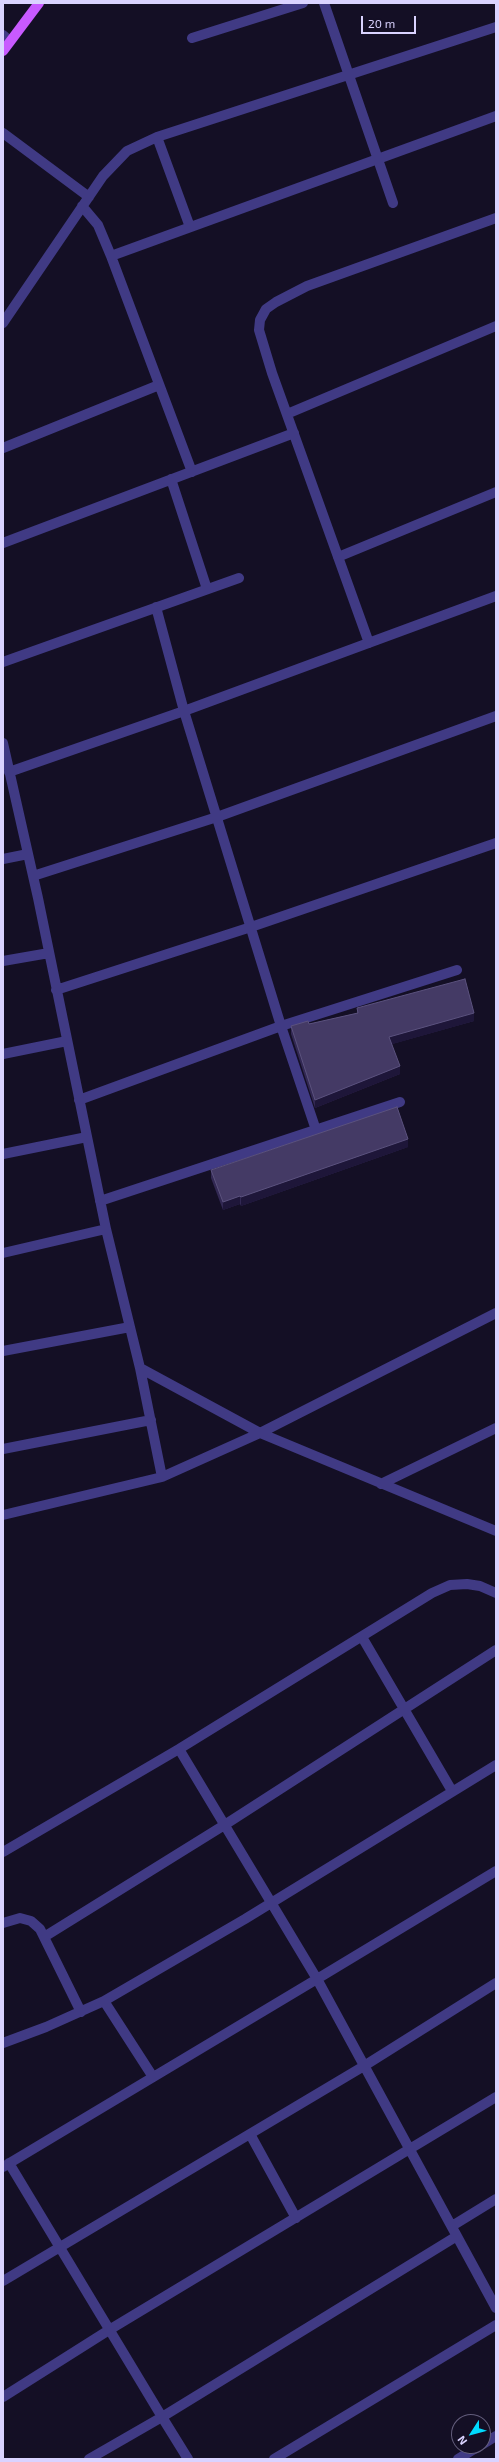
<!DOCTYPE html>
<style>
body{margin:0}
#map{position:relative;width:499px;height:2462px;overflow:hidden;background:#140f25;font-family:"Exo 2",sans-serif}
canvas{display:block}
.frame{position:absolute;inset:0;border:4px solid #dad3ff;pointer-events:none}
.north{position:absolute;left:451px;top:2414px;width:40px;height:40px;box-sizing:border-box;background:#140f25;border:1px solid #635d7c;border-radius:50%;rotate:234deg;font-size:11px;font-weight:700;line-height:16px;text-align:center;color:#dad3ff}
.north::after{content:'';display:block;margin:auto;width:14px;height:18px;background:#00dafe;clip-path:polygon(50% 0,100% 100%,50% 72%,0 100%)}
.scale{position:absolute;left:361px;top:16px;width:55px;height:18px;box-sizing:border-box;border:2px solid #dad3ff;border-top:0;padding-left:5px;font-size:12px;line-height:14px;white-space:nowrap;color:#dad3ff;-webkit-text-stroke:3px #140f25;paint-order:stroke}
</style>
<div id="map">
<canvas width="499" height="2462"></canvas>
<div class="frame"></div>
<div class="north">N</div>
<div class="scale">20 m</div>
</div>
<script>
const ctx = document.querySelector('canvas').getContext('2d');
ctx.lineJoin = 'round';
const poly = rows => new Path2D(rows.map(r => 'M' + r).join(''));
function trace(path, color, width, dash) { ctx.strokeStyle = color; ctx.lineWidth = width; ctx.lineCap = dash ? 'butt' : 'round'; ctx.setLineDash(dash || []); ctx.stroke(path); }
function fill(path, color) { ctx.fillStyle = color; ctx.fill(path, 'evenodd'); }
trace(poly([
 [324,3,393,203],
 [3,35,10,41],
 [192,38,303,3],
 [3,133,89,197],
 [157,137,190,227],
 [82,206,98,225,111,256,192,472],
 [111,256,496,116],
 [3,323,103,176,127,151,157,137,496,27],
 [287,414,496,326],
 [3,448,159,385],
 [171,479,207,589],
 [3,543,294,433],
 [338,557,496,492],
 [156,607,184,711,281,1026,316,1130],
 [369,643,272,373,259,330,260,320,266,309,276,302,307,286,496,218],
 [3,662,239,578],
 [3,743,38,898,106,1229,140,1368,162,1477,3,1515],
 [9,772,184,711,496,596],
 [3,859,28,854],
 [33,876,217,817,496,716],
 [3,961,49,953],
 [56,990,251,927,496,843],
 [3,1054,67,1041],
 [79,1100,281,1026,457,970],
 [3,1154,87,1137],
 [100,1201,400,1102],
 [3,1253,106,1229],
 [3,1351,130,1327],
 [140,1368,260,1433,496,1531],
 [3,1449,151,1420],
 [162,1477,260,1433,496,1313],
 [381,1484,496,1428],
 [362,1637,452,1791],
 [179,1749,317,1979,496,1871],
 [3,1852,179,1749,432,1593,450,1585,467,1584,480,1586,496,1593],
 [3,1923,20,1918,31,1921,40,1929,81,2012],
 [44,1937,226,1824,496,1650],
 [104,2001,153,2077],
 [3,2043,46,2027,104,2001,245,1919,496,1765],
 [250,2134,296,2218],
 [9,2163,162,2417,457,2236],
 [3,2167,317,1979,496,2308],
 [452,2226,496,2199],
 [3,2281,364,2066,496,1983],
 [3,2397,109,2330,496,2097],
 [483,2444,496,2436],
 [89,2459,162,2417,188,2459],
 [274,2459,496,2325],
 [458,2459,479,2446]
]), '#403a84', 10);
trace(poly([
 [3,51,39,3]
]), '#c85aff', 10);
fill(poly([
 [357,1008,474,1021,392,1044,400,1074,315,1108,291,1034,291,1026,309,1024,357,1013],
 [408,1147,241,1206,240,1204,223,1210,211,1178,211,1170]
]), '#322853');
fill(poly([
 [474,1013,474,1021,389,1045,389,1037],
 [400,1066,400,1074,315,1108,315,1100],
 [408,1139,408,1147,241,1206,241,1197],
 [240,1196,240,1204,223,1210,223,1202]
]), '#1e1639');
const building = poly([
 [465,979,474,1013,389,1037,400,1066,315,1100,291,1026,308,1021,309,1024,358,1013,357,1008,465,979],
 [397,1107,408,1139,241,1197,240,1196,223,1202,211,1170,397,1107]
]);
fill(building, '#443a65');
trace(building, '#5b527e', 1);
</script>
